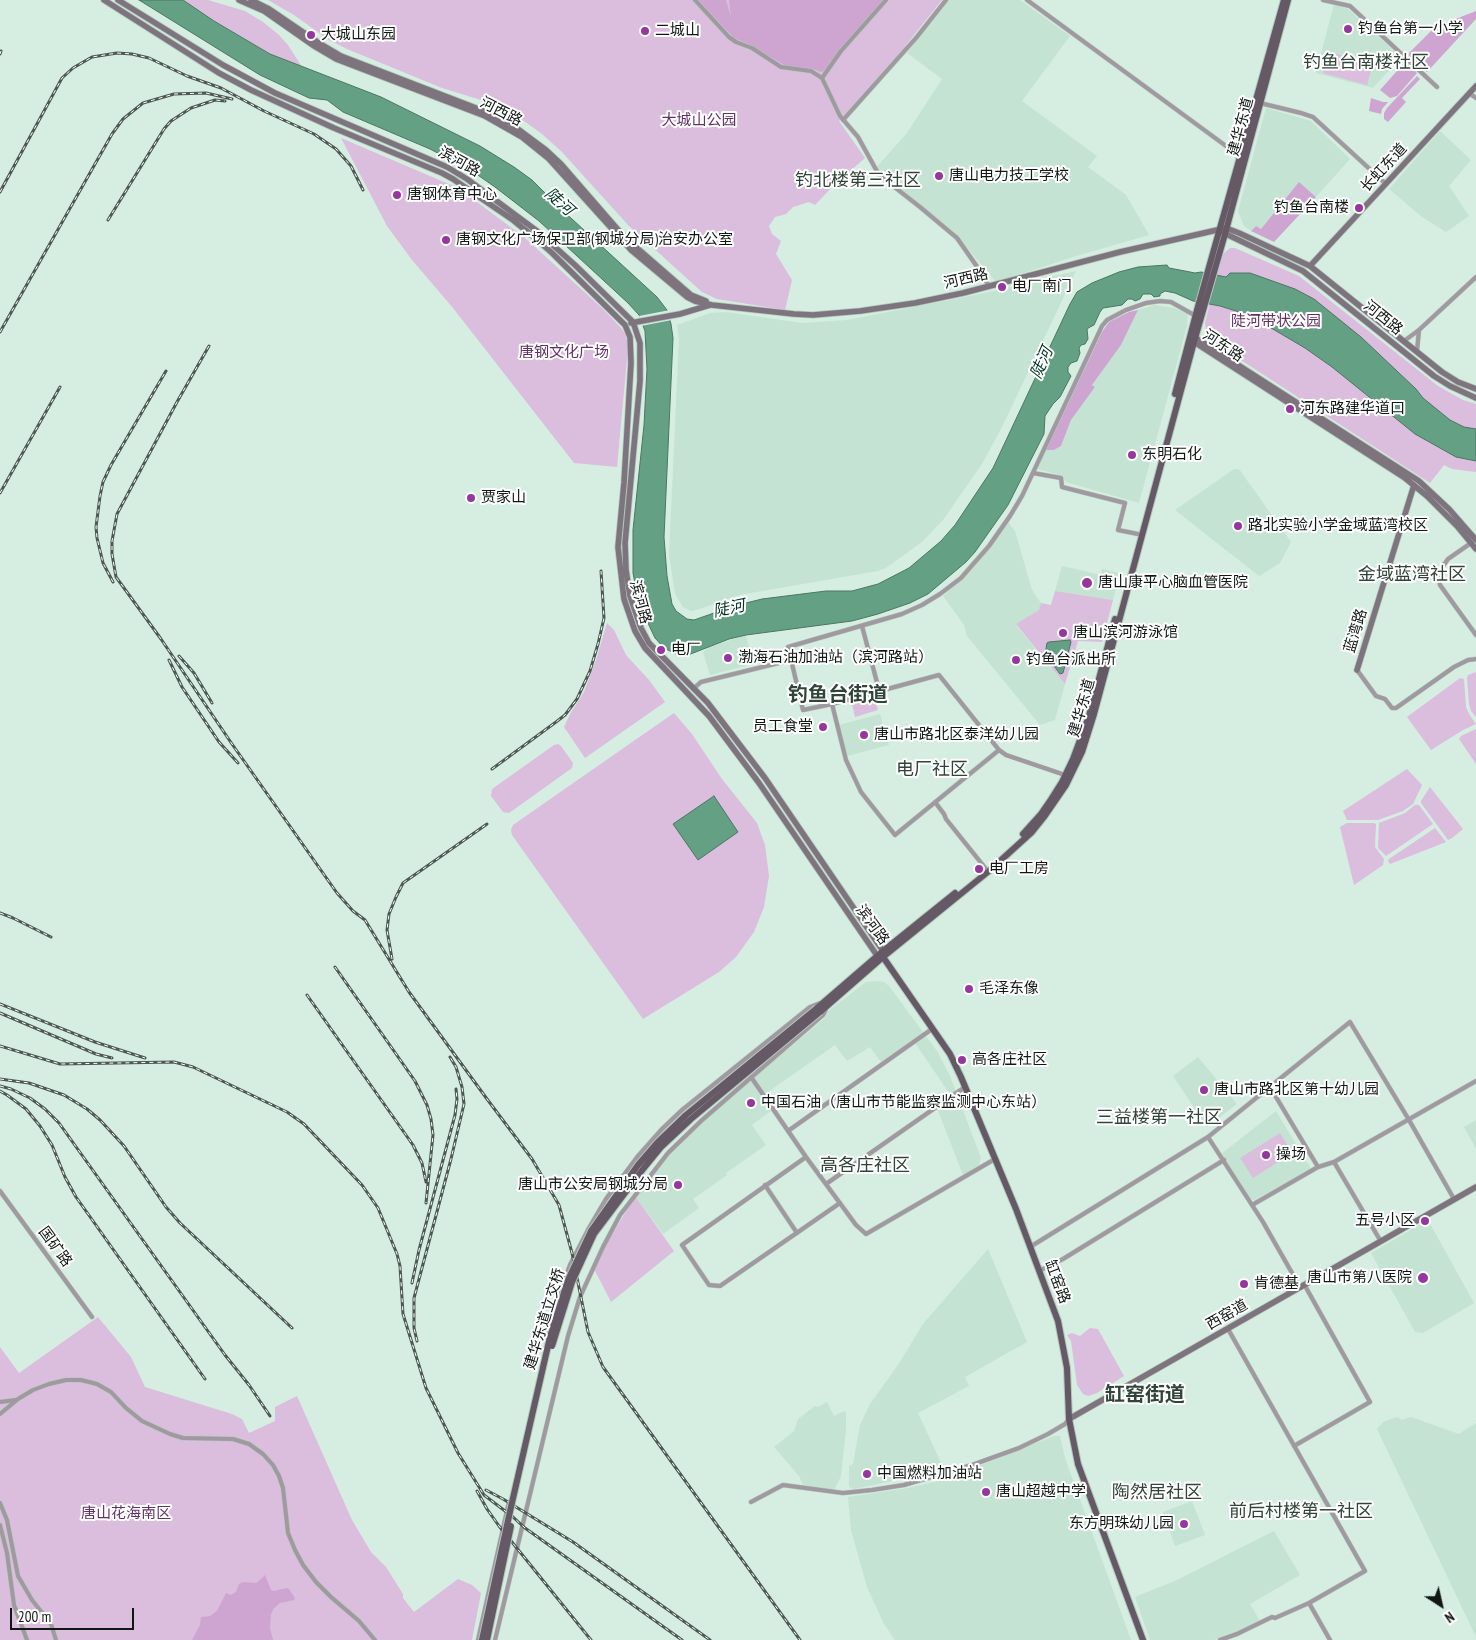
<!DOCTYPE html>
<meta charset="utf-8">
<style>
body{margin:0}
#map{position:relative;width:1476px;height:1640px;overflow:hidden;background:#d6ede1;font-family:"PT Sans Narrow",sans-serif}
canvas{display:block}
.north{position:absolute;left:1416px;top:1580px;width:50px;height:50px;-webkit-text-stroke:4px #fff;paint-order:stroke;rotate:145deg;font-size:14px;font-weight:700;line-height:20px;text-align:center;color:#101814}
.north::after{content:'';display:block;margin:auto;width:18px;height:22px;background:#101814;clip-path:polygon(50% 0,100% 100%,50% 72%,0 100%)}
.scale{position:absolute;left:10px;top:1608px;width:124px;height:22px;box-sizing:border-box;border:2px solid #101814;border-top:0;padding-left:6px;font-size:15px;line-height:18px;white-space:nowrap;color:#101814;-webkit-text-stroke:4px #fff;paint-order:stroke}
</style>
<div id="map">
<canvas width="1476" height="1640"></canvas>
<div class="north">N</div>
<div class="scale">200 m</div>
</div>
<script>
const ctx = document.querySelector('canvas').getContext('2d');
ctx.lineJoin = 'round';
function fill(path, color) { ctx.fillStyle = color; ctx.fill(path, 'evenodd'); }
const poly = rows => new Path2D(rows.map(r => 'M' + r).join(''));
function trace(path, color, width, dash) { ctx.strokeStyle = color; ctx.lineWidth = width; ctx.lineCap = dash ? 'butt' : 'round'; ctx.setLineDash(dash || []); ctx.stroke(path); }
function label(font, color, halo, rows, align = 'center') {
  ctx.font = font + ' "PT Sans Narrow","Noto Sans SC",sans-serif'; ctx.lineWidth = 4; ctx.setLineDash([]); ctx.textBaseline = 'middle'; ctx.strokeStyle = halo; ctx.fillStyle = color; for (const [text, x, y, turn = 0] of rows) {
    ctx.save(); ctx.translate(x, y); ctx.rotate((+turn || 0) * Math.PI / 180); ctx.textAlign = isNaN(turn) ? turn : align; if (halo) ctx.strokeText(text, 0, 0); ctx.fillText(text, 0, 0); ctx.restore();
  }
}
fill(poly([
 [948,0,1020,0,1070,36,1022,101,1097,156,1088,167,1126,195,1149,235,1073,257,996,282,953,231,874,170,907,133,942,79,907,53],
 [1334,4,1348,9,1401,57,1373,88,1316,73],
 [1266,108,1311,121,1350,159,1316,197,1299,183,1261,229,1256,226,1251,231,1244,226,1238,211],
 [1440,131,1471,160,1449,186,1469,216,1446,232,1422,217,1389,189],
 [1076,271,1002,427,982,464,943,520,922,542,886,568,878,571,739,595,697,610,691,611,683,607,675,594,669,554,679,339,677,325,710,313,726,312,802,323,847,320,980,294],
 [1155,305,1174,308,1188,314,1187,326,1139,503,1066,482,1060,475,1037,469,1046,450,1054,450,1061,446,1071,420,1095,387,1092,385,1121,345,1138,310],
 [1234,469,1239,469,1291,542,1280,563,1259,576,1175,510],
 [1008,522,1015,531,1032,590,1041,603,1039,610,1016,625,1065,684,1055,720,1040,725,967,636,964,625,943,596,972,570],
 [1062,566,1101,575,1102,569,1120,573,1113,600,1055,591],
 [746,635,753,664,710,675,703,652,709,647],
 [880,714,889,745,847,756,839,725],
 [877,981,884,982,889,986,937,1051,950,1076,981,1158,979,1165,963,1175,937,1108,952,1097,913,1040,881,1062,870,1047,847,1061,835,1045,765,1094,754,1077,825,1018,827,1012,866,982],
 [1198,1057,1237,1104,1207,1127,1173,1076],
 [750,1080,771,1111,752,1125,766,1145,726,1173,727,1175,693,1199,699,1208,663,1234,635,1196,665,1160,693,1130],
 [1276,1111,1311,1169,1254,1200,1250,1199,1221,1154],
 [1476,1120,1476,1149,1464,1127],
 [1428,1220,1474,1303,1423,1333,1415,1332,1371,1253],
 [988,1249,1027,1342,965,1377,969,1386,918,1413,943,1467,888,1482,854,1489,849,1487,849,1466,853,1464,860,1425,870,1404,898,1365,923,1324],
 [827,1402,834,1416,844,1411,846,1412,846,1429,841,1476,834,1490,803,1485,799,1476,774,1447,794,1431,798,1419,815,1406,818,1407],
 [1397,1417,1402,1420,1411,1417,1459,1434,1476,1423,1476,1637,1377,1429,1383,1422],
 [1054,1436,1060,1436,1065,1458,1131,1640,895,1640,884,1624,867,1587,851,1530,848,1497,908,1488,943,1480],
 [1192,1501,1205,1535,1175,1546,1163,1512],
 [1274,1531,1300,1575,1250,1604,1260,1621,1237,1632,1214,1640,1150,1640,1135,1597,1175,1581]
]), '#c4e3d2');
fill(poly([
 [183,0,208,0,245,11,263,22,278,34,288,45,302,67,270,54,214,21],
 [268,0,942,0,902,50,839,121,865,158,835,184,815,205,809,202,793,207,786,214,775,217,769,226,772,234,781,241,776,254,792,280,785,310,717,299,702,292,629,226,561,151,542,134,524,121,505,110,481,100,442,88,347,49,329,40,294,15],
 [1328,52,1373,63,1367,85,1323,73],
 [341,138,458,188,524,237,603,309,621,328,626,335,628,348,617,467,574,463,453,308,412,260,387,226],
 [1230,248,1235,248,1299,276,1438,386,1463,400,1476,404,1476,472,1452,469,1444,465,1430,483,1207,338,1205,323,1221,259,1224,253],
 [1055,591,1113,600,1102,642,1078,641,1065,684,1016,624,1039,610,1041,603,1051,605],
 [607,623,614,630,626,655,649,680,665,702,585,758,564,727,570,714,584,692,596,660],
 [1476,672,1476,717,1471,711,1469,704,1467,678,1468,675],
 [1460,678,1464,679,1466,707,1469,714,1476,724,1463,730,1431,750,1407,717],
 [874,697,878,710,855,717,852,704],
 [674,713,692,734,722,779,757,823,765,845,769,876,764,907,754,932,736,957,719,972,643,1019,512,835,511,830,513,825],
 [1476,729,1476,764,1459,739,1461,736],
 [558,744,561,746,573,763,572,768,509,813,503,812,491,796,492,789,554,745],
 [1407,769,1422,785,1413,804,1403,811,1378,820,1347,820,1343,811],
 [1430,787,1463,829,1452,838,1448,840,1421,803,1421,801],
 [1415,805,1419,805,1433,824,1386,856,1378,848,1379,823,1405,813],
 [1347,823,1374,823,1376,824,1375,847,1384,859,1383,865,1354,885,1340,827],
 [1435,828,1446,842,1390,864,1388,861,1389,859],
 [1280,1133,1292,1153,1253,1178,1240,1158],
 [635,1196,674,1251,611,1302,594,1269,605,1247],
 [98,1317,131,1357,145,1387,232,1414,242,1419,249,1433,275,1421,275,1407,297,1396,352,1520,371,1552,386,1567,403,1594,403,1598,414,1612,458,1579,472,1585,481,1593,472,1640,0,1640,0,1347,19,1373],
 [1090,1328,1098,1329,1124,1376,1097,1393,1088,1396,1083,1394,1077,1385,1071,1341,1067,1335,1072,1333,1080,1336]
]), '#dbbddd');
fill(poly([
 [698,0,726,0,731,17,729,0,883,0,844,45,824,71,821,72,813,69,786,66,748,44,734,38],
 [1476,11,1476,19,1427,72,1409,56,1409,53,1435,27],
 [1405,62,1417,73,1397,96,1390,98,1380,90],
 [1417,76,1420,79,1402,98,1406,102,1388,122,1384,119,1384,113,1387,108],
 [1371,98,1383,102,1388,102,1382,109,1381,114,1369,111],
 [1299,182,1316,197,1274,242,1251,231,1256,226,1261,229],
 [1138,310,1121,345,1092,385,1095,387,1071,420,1061,446,1054,450,1046,450,1102,332,1109,322,1129,312],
 [265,1575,271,1590,274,1591,287,1588,289,1589,295,1598,294,1600,280,1603,274,1608,271,1614,270,1628,273,1640,192,1640,200,1625,201,1617,210,1616,217,1611,226,1593,231,1595,236,1592,239,1584,243,1582,256,1583,261,1579]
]), '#cda5d0');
const water = poly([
 [139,0,183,0,214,21,270,54,381,97,480,146,514,167,532,180,560,208,657,297,667,310,671,324,673,338,664,537,667,576,672,604,676,611,687,619,694,620,734,606,762,599,826,591,852,591,878,584,909,568,941,541,955,525,993,468,1070,304,1077,292,1092,283,1119,272,1138,267,1167,265,1169,268,1185,271,1195,273,1201,272,1226,277,1230,273,1250,273,1295,289,1314,299,1361,337,1416,389,1423,398,1450,420,1464,427,1476,429,1476,461,1456,457,1415,434,1332,367,1305,348,1249,315,1220,306,1193,301,1175,293,1165,291,1160,294,1160,296,1154,297,1151,294,1143,294,1140,299,1135,301,1132,299,1128,299,1122,305,1103,308,1100,312,1094,325,1090,327,1087,329,1088,339,1085,344,1081,345,1079,348,1080,353,1077,361,1071,363,1068,367,1068,372,1071,376,1060,397,1053,404,1045,416,1044,434,1008,505,975,552,966,562,928,594,910,603,878,614,852,621,746,635,729,639,688,655,680,656,664,648,655,638,639,604,633,573,633,530,644,425,647,369,645,331,639,315,628,303,539,221,495,187,472,171,430,149,343,112,327,100,309,98,260,75,139,0],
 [1070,640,1071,642,1063,673,1060,674,1045,654,1047,643,1049,642,1070,640],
 [714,796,738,832,698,860,673,824,714,796]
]);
fill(water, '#64a083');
trace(water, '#4b7762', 1);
fill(poly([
 [670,310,672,320,641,326,639,316]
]), '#d6ede1');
const street = poly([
 [695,0,729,37,736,42,752,48,781,67,811,71,822,78,841,51,886,0],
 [1027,0,1241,157],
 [1323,0,1350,6,1437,87],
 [822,78,840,116,858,137,879,175,920,207,957,238,978,268,989,286],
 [1469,93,1476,98],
 [1260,103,1301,113,1313,117,1386,184],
 [843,120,916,38,946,0],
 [1404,341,1419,330],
 [1417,351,1419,330,1476,277],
 [1033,473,1061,478,1062,487,1125,503,1118,530,1138,534],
 [1471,543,1448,559,1443,566,1439,579,1440,585,1476,635],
 [862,626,879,690],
 [1357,670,1376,696,1385,699,1392,708,1396,708,1454,667,1468,660,1476,659],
 [693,689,701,682,791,660],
 [832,704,803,710,788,647,902,614,922,605,940,594,961,578,989,546,1010,516,1022,496,1102,326,1107,320,1126,310,1146,303,1160,301,1171,302,1196,316],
 [999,750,895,835,861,792,846,760,832,704,939,675,999,750,1006,755,1065,775],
 [935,802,944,814,946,819,986,869],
 [751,1077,806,1157,856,1225,866,1234,995,1159],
 [1270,1087,1318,1167,1334,1162,1476,1081],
 [788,1131,932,1029],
 [1208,1137,1263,1222,1300,1287],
 [806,1157,682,1245,709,1285,720,1286,840,1203],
 [1334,1162,1380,1240],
 [826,1184,965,1087],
 [765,1185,797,1233],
 [0,1191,92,1317],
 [1252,1205,1318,1167],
 [1030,1247,1208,1137,1350,1022,1409,1120,1454,1199],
 [1039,1271,1063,1259,1224,1160],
 [548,1334,557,1300,570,1265,589,1228,606,1199,638,1156,662,1129,682,1110,810,1007,820,1003],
 [0,1402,16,1400],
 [0,1414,18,1399,33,1390,49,1384,66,1380,81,1380,97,1384,111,1392,126,1408,142,1421,170,1434,183,1438,233,1439,249,1444,263,1454,273,1465,279,1476,283,1488,288,1533,295,1550,303,1565,316,1582,331,1597,359,1621,375,1640],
 [1294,1446,1370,1402,1304,1284],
 [751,1502,783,1485,843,1493,872,1490,904,1485,972,1465,1019,1448,1048,1434,1065,1424,1069,1419],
 [0,1503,7,1520,18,1576,32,1600,51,1624,56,1640],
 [0,1525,7,1553,14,1605,27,1640],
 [1309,1603,1330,1640],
 [478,1640,509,1502],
 [495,1640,568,1336,580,1297,603,1247,620,1215,668,1153,701,1121,823,1015,826,1009],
 [1220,1640,1237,1634,1272,1617,1275,1618,1309,1603,1365,1571,1228,1329]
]);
const secondary = poly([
 [104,0,219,73,251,90,334,128,442,173,453,179,513,220,535,238,551,252,625,325,630,337,631,363,624,483,618,547,624,599,635,631,645,648,709,716,759,783,876,954,883,957,883,951,765,778,708,703,649,643,641,628,630,596,626,570,625,543,640,381,640,343,633,322,575,265,537,231,467,179,447,167,275,93,223,65,118,0],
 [239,0,264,11,314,46,336,59,485,116,522,137,548,158,631,250,687,297,695,301,712,305,794,314,813,315,860,311,915,303,963,293,1120,252,1226,228,1239,233,1310,266,1442,372,1458,382,1476,389],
 [251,0,269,9,319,43,341,56,489,113,511,124,546,150,561,164,620,232,637,248,691,295,706,301],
 [1222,232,1303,271,1434,376,1450,386,1476,398],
 [1310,266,1476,86],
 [631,323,680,314,710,305],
 [1193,338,1196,338,1419,481,1449,509,1476,540],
 [1191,340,1405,478,1427,496,1457,526,1476,549],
 [1357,670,1414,485],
 [1069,1419,1476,1187]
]);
const primary = poly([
 [1175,394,1197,310,1284,0],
 [1023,834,1041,814,1050,801,1062,782,1073,759,1089,716,1115,619],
 [883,957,950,1054,961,1077,1016,1209,1058,1321,1067,1368,1069,1419,1078,1464,1143,1640],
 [817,1008,883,951,955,893],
 [820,1012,883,957,989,871,1032,832,1044,817,1066,785,1082,752,1094,714,1194,342,1225,234,1288,0]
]);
trace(street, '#b2c7bc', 5);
trace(secondary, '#b2c7bc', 7);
trace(primary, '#b2c7bc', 8);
trace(street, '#a099a0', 4);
trace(secondary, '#7e747e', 5.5);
trace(primary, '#655966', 6);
const rail = poly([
 [0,54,1,51],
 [0,192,62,78,73,68,92,57,117,53,132,54,149,58,187,76,221,88,264,111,314,134,336,149,351,166,363,190],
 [108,220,164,129,171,121,191,108,215,100,225,101],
 [0,332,112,134,123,119,143,103,174,94,206,93,232,99],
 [209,346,177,402,117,514,112,541,112,554,116,577,161,639,232,744,337,893,353,911,365,920,409,992,487,1099,532,1159,559,1205,572,1253,588,1332,603,1367,800,1640],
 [0,493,60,387],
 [113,582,103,563,97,538,96,527,100,496,103,482,111,465,166,371],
 [179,656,194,673,212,703],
 [169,660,182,687,219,742,238,763],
 [492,769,556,722,565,715,577,699,590,671,598,644,604,618,601,571],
 [0,913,13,918,51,937],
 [392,959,387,930,389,914,396,897,403,883,487,824],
 [335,967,415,1081,427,1105,431,1119,433,1135,426,1203],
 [307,995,413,1145,422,1163,426,1182],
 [0,1004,95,1042,145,1058],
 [0,1013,96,1054,112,1058],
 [0,1046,60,1064,174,1062,193,1067,287,1112,304,1124,362,1185,378,1208,397,1254,400,1266,403,1314,426,1388,458,1453,484,1495,513,1517,525,1528,682,1640],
 [0,1079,29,1083,64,1095,87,1109,100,1120,124,1146,166,1207,180,1223,292,1328],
 [0,1086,11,1089,30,1098,45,1109,59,1123,225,1355,249,1385,270,1416],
 [0,1091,7,1095,26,1109,40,1126,52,1145,65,1177,76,1197,205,1379],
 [412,1283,419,1250,455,1115,457,1099,456,1089],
 [417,1341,414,1328,414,1298,451,1159,464,1104,462,1087,456,1067,450,1057],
 [486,1490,503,1499,573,1542,710,1640],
 [477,1491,487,1509,499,1526,591,1640]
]);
trace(rail, '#4c5953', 3);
trace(rail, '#fff', 1, [4]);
const primaryBridge = poly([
 [552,1346,572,1282,594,1234,643,1169,661,1147,691,1119,820,1012],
 [482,1640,511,1507,550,1337,568,1280,591,1231,638,1165,657,1143,686,1115,817,1008],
 [487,1640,511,1526]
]);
trace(primaryBridge, '#b2c7bc', 8, []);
trace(primaryBridge, '#655966', 6);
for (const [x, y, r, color] of [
 [1348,29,5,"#96369f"],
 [645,31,5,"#96369f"],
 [311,35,5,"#96369f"],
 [939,176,5,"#96369f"],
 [397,195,5,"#96369f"],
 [1359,208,5,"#96369f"],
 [446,240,5,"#96369f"],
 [1002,287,5,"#96369f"],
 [1290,409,5,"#96369f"],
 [1132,455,5,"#96369f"],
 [471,498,5,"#96369f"],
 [1238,526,5,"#96369f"],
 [1087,583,6,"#96369f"],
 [1063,633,5,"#96369f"],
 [661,650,5,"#96369f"],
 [728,658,5,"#96369f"],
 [1016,660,5,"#96369f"],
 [823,727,5,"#96369f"],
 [864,735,5,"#96369f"],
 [979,869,5,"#96369f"],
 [969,989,5,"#96369f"],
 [962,1060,5,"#96369f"],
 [1204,1090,5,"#96369f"],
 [751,1103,5,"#96369f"],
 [1266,1155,5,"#96369f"],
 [678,1185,5,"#96369f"],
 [1425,1221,5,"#96369f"],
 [1423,1278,6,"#96369f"],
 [1244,1284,5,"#96369f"],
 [867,1474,5,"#96369f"],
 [986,1492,5,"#96369f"],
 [1184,1524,5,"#96369f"]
]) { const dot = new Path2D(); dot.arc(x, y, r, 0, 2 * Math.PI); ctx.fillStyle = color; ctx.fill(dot); trace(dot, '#fff', 2); }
label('15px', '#101814', '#fff', [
 ["钓鱼台第一小学",1358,29],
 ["二城山",655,31],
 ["大城山东园",321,35],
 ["唐山电力技工学校",949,176],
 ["唐钢体育中心",407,195],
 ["钓鱼台南楼",1349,208,"right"],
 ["唐钢文化广场保卫部(钢城分局)治安办公室",456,240],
 ["电厂南门",1012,287],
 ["河东路建华道口",1300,409],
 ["东明石化",1142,455],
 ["贾家山",481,498],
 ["路北实验小学金域蓝湾校区",1248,526],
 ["唐山康平心脑血管医院",1098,583],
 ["唐山滨河游泳馆",1073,633],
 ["电厂",671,650],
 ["渤海石油加油站（滨河路站）",738,658],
 ["钓鱼台派出所",1026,660],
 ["员工食堂",813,727,"right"],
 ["唐山市路北区泰洋幼儿园",874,735],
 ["电厂工房",989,869],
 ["毛泽东像",979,989],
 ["高各庄社区",972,1060],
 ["唐山市路北区第十幼儿园",1214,1090],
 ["中国石油（唐山市节能监察监测中心东站）",761,1103],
 ["操场",1276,1155],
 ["唐山市公安局钢城分局",668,1185,"right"],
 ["五号小区",1415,1221,"right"],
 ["唐山市第八医院",1412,1278,"right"],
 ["肯德基",1254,1284],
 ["中国燃料加油站",877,1474],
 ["唐山超越中学",996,1492],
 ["东方明珠幼儿园",1174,1524,"right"]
], 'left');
label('15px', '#101814', '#fff', [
 ["河西路",501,112,27],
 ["建华东道",1241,127,-75],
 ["滨河路",459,162,29],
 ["长虹东道",1384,168,-47],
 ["河西路",966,279,-13],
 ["河西路",1383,318,39],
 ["河东路",1223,346,33],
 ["滨河路",640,602,75],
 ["蓝湾路",1356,631,-73],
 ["建华东道",1082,708,-74],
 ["滨河路",872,925,54],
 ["国矿路",55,1247,54],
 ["缸窑路",1057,1282,69],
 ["西窑道",1227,1315,-30],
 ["建华东道立交桥",545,1319,-73]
]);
label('15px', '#623066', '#fff', [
 ["大城山公园",699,121],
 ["陡河带状公园",1276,322],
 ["唐钢文化广场",564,353],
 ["唐山花海南区",126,1514]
]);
label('italic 16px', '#003421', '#fff', [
 ["陡河",559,202,42],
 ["陡河",1042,363,-66],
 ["陡河",729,609,-12]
]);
label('18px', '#30443a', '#fff', [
 ["钓鱼台南楼社区",1366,63],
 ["钓北楼第三社区",858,181],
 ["金域蓝湾社区",1412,575],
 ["电厂社区",932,770],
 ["三益楼第一社区",1159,1118],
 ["高各庄社区",865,1166],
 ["陶然居社区",1157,1493],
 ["前后村楼第一社区",1301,1512]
]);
label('bold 20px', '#30443a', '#fff', [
 ["钓鱼台街道",838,695],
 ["缸窑街道",1145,1395]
]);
</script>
